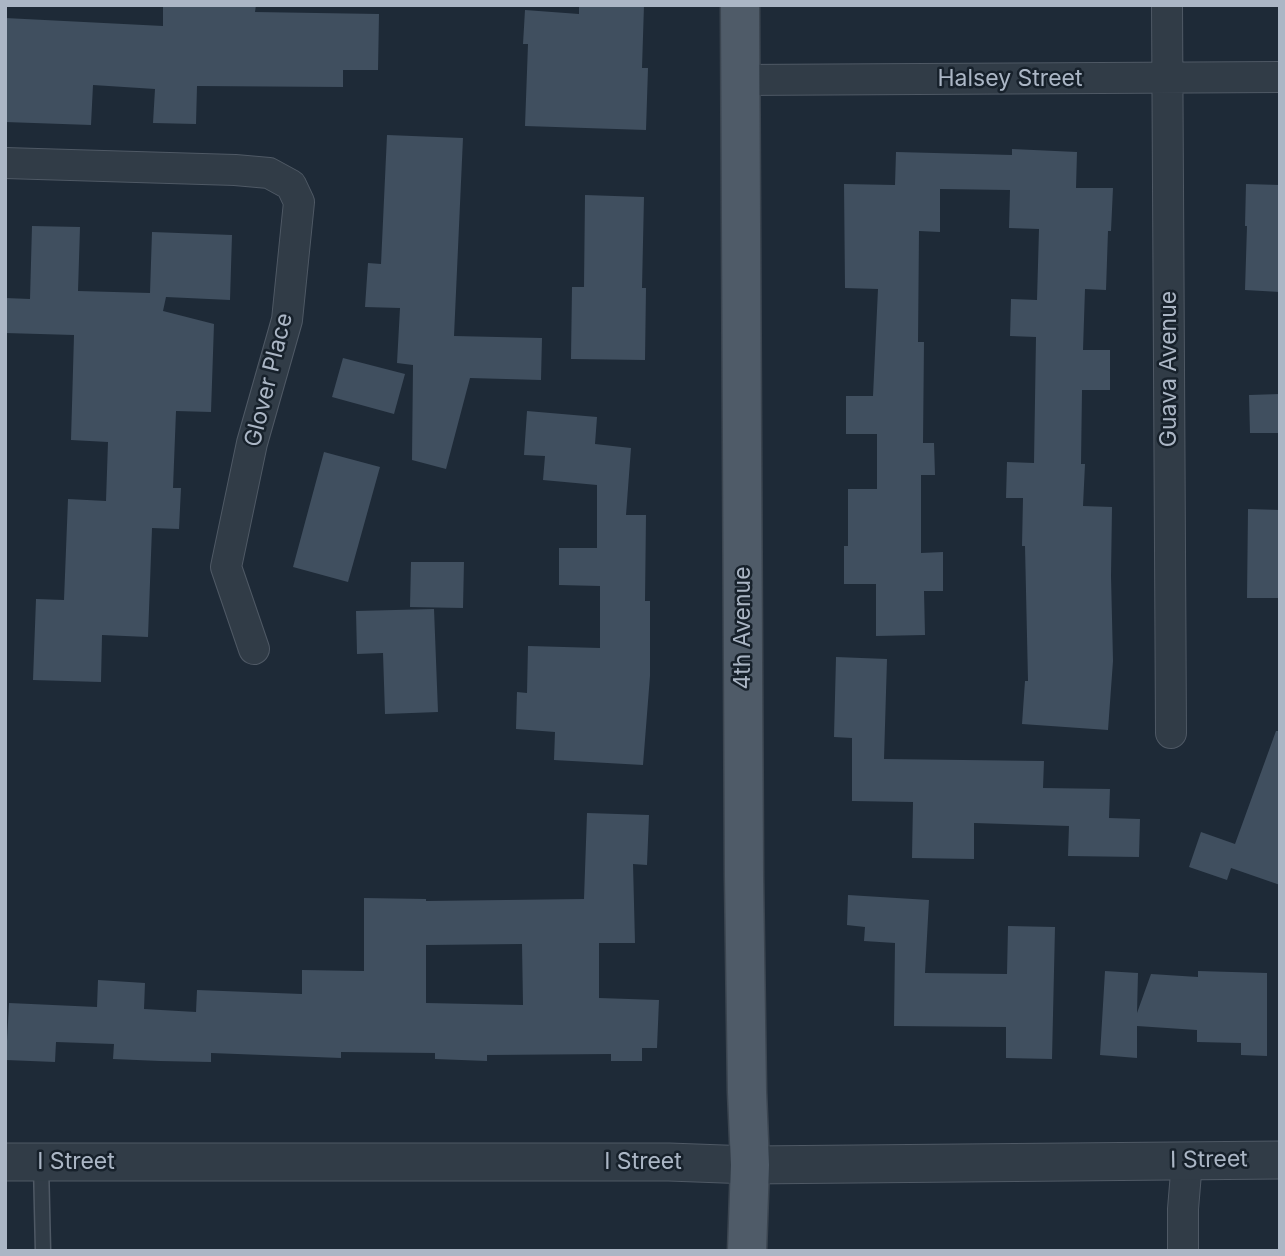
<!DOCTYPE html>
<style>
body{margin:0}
#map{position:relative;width:1285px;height:1256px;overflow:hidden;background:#1e2a37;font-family:Inter,sans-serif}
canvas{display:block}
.frame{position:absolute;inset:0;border:7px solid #abb6c5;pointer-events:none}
</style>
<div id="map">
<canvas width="1285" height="1256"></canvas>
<div class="frame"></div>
</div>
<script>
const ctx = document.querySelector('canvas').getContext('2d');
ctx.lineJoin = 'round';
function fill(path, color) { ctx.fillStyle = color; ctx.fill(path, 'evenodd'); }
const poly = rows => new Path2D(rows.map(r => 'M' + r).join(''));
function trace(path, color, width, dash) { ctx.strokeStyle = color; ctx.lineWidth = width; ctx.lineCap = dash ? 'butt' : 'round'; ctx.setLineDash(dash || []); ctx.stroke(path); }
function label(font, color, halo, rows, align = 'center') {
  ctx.font = font + ' Inter,sans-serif'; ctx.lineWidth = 5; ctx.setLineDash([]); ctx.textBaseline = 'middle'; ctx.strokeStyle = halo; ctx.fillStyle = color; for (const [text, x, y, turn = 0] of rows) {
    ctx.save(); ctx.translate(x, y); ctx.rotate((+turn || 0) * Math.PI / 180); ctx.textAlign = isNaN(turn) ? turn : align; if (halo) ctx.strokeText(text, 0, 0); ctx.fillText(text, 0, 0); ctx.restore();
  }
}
fill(poly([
 [163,5,256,5,255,12,379,14,378,70,343,70,343,87,197,86,196,124,153,123,155,89,93,85,91,125,5,122,5,18,163,26],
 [579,5,644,5,642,68,648,68,646,130,525,126,528,44,523,44,525,10,579,14],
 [387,135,463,138,454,336,542,338,541,380,470,378,446,469,412,460,413,365,397,363,400,308,365,307,368,263,381,264],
 [1012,149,1077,152,1076,188,1113,188,1111,231,1108,231,1106,290,1085,289,1083,350,1110,350,1110,390,1082,390,1081,464,1085,464,1083,506,1112,507,1111,576,1113,661,1108,730,1022,724,1025,681,1028,681,1025,546,1022,546,1023,498,1006,498,1007,462,1034,463,1036,337,1010,336,1011,299,1037,300,1039,229,1009,228,1010,190,940,189,940,232,919,231,918,342,924,342,923,443,934,443,935,475,921,475,921,553,943,552,943,591,924,591,925,635,876,636,876,584,844,584,844,546,848,546,848,489,877,489,877,434,846,434,846,396,873,396,878,289,845,288,844,184,895,185,896,152,1012,155],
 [1246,184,1280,185,1280,292,1245,290,1247,226,1245,226],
 [585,195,644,197,642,288,646,288,645,360,571,359,572,287,584,287],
 [32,226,80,227,78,291,150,293,152,232,232,235,230,300,166,297,163,311,214,324,211,412,176,411,173,488,181,488,179,529,152,528,148,637,102,635,101,682,33,680,36,599,64,600,68,499,106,501,108,442,71,440,74,335,5,333,5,298,30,299],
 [343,358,405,374,394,414,332,397],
 [1280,394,1280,433,1250,433,1249,395],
 [527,411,597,417,595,444,631,448,626,515,646,515,645,601,650,601,650,676,643,765,554,760,555,732,516,729,517,692,527,693,528,646,600,648,600,586,559,585,559,548,597,548,597,485,543,480,545,456,524,455],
 [324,452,380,467,348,582,293,567],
 [1248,509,1280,510,1280,598,1247,598],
 [411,562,464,562,463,608,410,607],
 [434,609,438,712,385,714,383,653,357,654,356,611],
 [836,657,887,659,884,759,1044,761,1043,788,1110,789,1109,818,1140,819,1139,857,1068,856,1069,826,974,823,974,859,912,858,913,802,852,801,852,738,834,737],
 [1276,731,1280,731,1280,885,1231,868,1227,880,1189,867,1201,832,1235,844],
 [587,813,649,815,647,865,633,864,635,943,599,943,599,998,659,1000,657,1048,642,1048,642,1061,611,1061,611,1054,487,1055,487,1061,435,1059,435,1053,341,1052,341,1058,211,1053,211,1062,160,1061,113,1059,114,1044,56,1042,55,1062,6,1060,9,1003,97,1007,98,980,145,983,144,1009,196,1012,197,990,302,994,302,970,364,971,364,898,426,899,426,901,584,899],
 [522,944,523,1005,426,1003,426,945],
 [848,895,929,900,925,973,1007,974,1008,926,1055,927,1052,1059,1006,1058,1006,1027,894,1026,895,943,864,941,865,927,847,925],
 [1105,971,1138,973,1137,1013,1151,974,1198,977,1198,971,1267,973,1267,1056,1241,1055,1241,1043,1197,1042,1197,1030,1137,1026,1137,1058,1100,1055]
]), '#404f5f');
const service = poly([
 [41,1164,43,1251]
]);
const minor = poly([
 [1167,5,1171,733],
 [740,80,1280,77],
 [5,163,235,170,269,173,291,185,299,202,287,320,252,443,226,567,254,649],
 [1183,1251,1183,1209,1187,1161]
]);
const tertiary = poly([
 [5,1162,669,1162,750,1165,1280,1160]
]);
const primary = poly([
 [740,5,744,877,747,1092,750,1165,747,1251]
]);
trace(service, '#4f5965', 17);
trace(minor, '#4f5965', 32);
trace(tertiary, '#4f5965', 39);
trace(primary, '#3b4550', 41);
trace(service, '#313c47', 14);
trace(minor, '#313c47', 30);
trace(tertiary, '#313c47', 37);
trace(primary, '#4f5b68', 38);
label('23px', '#abb6c5', '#17212b', [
 ["Halsey Street",1010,79],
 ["Guava Avenue",1169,369,-90],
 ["Glover Place",269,380,-76],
 ["4th Avenue",743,628,-90],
 ["I Street",1209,1160,-1],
 ["I Street",76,1162],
 ["I Street",643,1162]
]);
</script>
